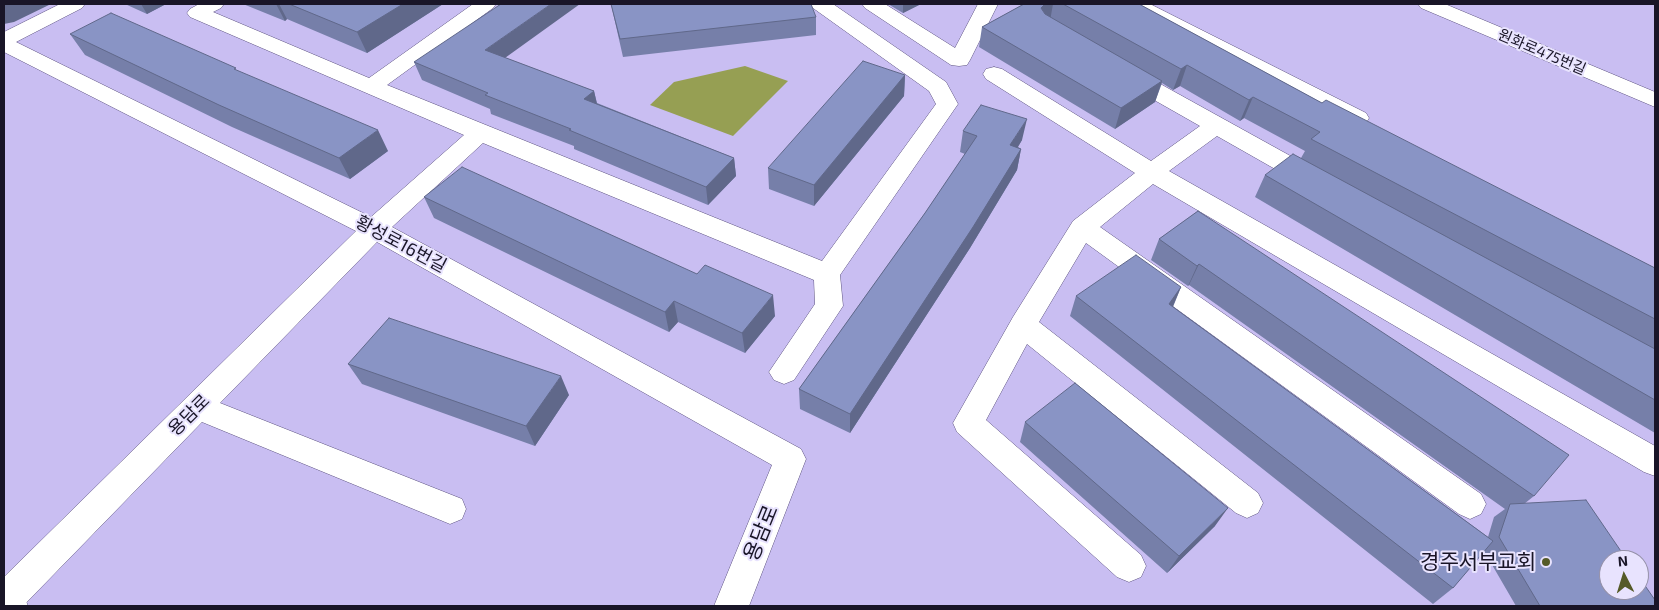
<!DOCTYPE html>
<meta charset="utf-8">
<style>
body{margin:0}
#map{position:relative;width:1659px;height:610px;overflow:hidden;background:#c9bef2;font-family:"Exo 2",sans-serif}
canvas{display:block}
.frame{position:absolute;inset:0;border:5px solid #191527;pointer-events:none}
.north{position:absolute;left:1599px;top:550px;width:50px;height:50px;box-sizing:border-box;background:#e8e3fe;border:1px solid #9591a8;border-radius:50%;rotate:355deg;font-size:14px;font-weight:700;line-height:20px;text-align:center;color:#191527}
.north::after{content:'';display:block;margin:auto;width:18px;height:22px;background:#555a28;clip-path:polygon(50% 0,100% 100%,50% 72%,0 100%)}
</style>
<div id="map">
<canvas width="1659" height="610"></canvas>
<div class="frame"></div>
<div class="north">N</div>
</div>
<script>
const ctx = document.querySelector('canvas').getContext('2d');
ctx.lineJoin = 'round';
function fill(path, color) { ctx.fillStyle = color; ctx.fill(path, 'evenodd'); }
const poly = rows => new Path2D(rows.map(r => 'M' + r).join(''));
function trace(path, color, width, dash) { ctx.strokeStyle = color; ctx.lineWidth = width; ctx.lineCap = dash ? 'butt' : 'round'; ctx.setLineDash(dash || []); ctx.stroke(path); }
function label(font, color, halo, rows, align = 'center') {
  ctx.font = font + ' "Exo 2","Noto Sans KR",sans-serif'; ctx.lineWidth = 4; ctx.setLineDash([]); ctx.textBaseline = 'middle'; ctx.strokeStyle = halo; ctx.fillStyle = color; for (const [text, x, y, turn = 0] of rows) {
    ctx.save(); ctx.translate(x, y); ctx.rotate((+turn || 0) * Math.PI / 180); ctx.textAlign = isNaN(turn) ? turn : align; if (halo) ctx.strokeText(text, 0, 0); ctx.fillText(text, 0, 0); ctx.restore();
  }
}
fill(poly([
 [745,66,788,81,733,136,650,105,674,82]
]), '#969f53');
const minor = poly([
 [60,4,85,4,82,8,16,42,371,217,464,135,190,17,187,13,190,9,199,4,224,4,221,8,213,12,369,78,473,4,496,4,493,8,387,85,822,261,936,104,929,91,813,8,810,4,833,4,946,82,958,104,840,275,843,306,794,380,784,384,774,380,769,372,815,304,814,280,483,143,392,227,801,449,806,459,749,606,714,606,772,465,377,242,220,403,462,499,466,509,462,519,450,524,202,422,23,606,4,606,4,577,356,231,4,52,4,32,60,4],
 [862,4,885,4,955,48,978,4,998,4,970,60,967,65,959,66,951,65,865,8,862,4],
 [1125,4,1150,4,1366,113,1369,118,1366,123,1358,125,1350,123,1128,8,1125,4],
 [1418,4,1445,4,1655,92,1655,107,1421,8,1418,4],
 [994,67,1002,69,1151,161,1200,126,1119,80,1116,75,1119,70,1127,68,1135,70,1323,174,1326,180,1323,186,1314,188,1305,186,1217,136,1169,171,1655,446,1655,476,1644,472,1153,184,1100,227,1481,494,1486,504,1481,514,1470,519,1459,514,1086,243,1039,322,1258,493,1263,503,1258,513,1247,518,1236,513,1027,344,986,420,1141,555,1146,566,1141,577,1129,582,1117,577,957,432,953,423,1013,317,1073,221,1135,173,986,79,983,74,986,69,994,67]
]);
const major = poly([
 [4,586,23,594,28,606,4,606,4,586]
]);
trace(minor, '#5e5481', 1);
trace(major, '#5e5481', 1);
fill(minor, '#fff');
fill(major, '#fff');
fill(poly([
 [125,4,166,4,147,14],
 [243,4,443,4,367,53,287,19,285,21],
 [611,4,816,17,816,35,623,57],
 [888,4,921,4,903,13],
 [1024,4,1139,4,1322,103,1655,268,1655,433,1255,197,1265,175,1301,158,1305,151,1244,118,1240,121,1180,86,1173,90,1162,83,1155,102,1115,129,979,47,982,27],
 [70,34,238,71,388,151,350,179,232,127,85,55],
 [506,58,594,91,597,103,734,158,736,176,708,205,574,149,574,146,491,114,490,109,422,80,414,62],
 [905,75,904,96,814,206,769,189,768,168],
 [963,131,1022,140,1018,147,1021,149,1017,170,970,248,850,433,800,409,799,389,925,213,965,154,960,152],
 [424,197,775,316,745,353,678,322,669,332,434,218],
 [1198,211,1534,496,1524,504,1655,606,1516,606,1484,551,1453,588,1433,604,1070,316,1076,296,1181,287,1173,307,1488,537,1494,517,1505,509,1189,285,1188,286,1151,260,1159,239],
 [348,364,569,395,535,446,362,384],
 [1025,422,1215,526,1167,573,1020,442]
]), '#767fa9');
fill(poly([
 [4,4,51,4,14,22,4,24],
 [141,4,166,4,147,14],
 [276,4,279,4,287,19,285,21],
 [403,4,443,4,367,53,357,32],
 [551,4,580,4,491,68,485,50],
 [903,4,921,4,903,13],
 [1045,4,1053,4,1050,21,1041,8],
 [1187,65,1180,86,1173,90,1181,69],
 [905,75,904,96,814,206,814,185],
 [1162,81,1155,102,1115,129,1121,108],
 [594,91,598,109,584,99],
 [1253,97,1244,118,1240,121,1249,100],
 [1027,119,1022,140,1006,166,1010,145],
 [378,130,388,151,350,179,339,158],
 [1021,149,1017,170,970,248,850,433,850,414],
 [734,158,736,176,708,205,706,187],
 [1199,264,1189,285,1188,286,1197,266],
 [1181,287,1172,308,1169,304],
 [773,295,775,316,745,353,742,333],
 [674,301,678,322,669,332,665,312],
 [561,376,569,395,535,446,526,426],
 [1228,508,1215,526,1167,573,1179,556]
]), '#60688a');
const building = poly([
 [289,4,403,4,357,32,289,4],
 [501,4,551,4,485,50,594,91,584,99,734,158,706,187,569,130,571,129,485,95,488,93,414,62,501,4],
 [611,4,811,4,816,17,620,39,611,4],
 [1024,4,1045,4,1041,8,1045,14,1162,81,1121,108,982,27,1024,4],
 [1063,4,1139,4,1322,103,1326,100,1655,268,1655,319,1311,139,1320,132,1253,97,1249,100,1187,65,1181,69,1063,4],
 [111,13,236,68,234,69,378,130,339,158,219,105,70,34,111,13],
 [863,61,905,75,814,185,768,168,863,61],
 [981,105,1027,119,1010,145,1021,149,973,227,850,414,799,389,925,213,977,136,963,131,981,105],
 [1293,154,1655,349,1655,400,1265,175,1293,154],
 [462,167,697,274,705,265,773,295,742,333,674,301,665,312,424,197,462,167],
 [1198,211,1569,455,1534,496,1199,264,1197,266,1159,239,1198,211],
 [1136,255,1181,287,1169,304,1493,541,1453,588,1076,296,1136,255],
 [389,318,561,376,526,426,348,364,389,318],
 [1075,383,1228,508,1179,556,1025,422,1075,383],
 [1586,500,1627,560,1609,560,1609,590,1639,590,1639,577,1655,600,1655,606,1540,606,1499,537,1510,504,1586,500]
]);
fill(building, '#8994c5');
trace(building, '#60688a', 1);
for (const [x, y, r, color] of [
 [1546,562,5,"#555a28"]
]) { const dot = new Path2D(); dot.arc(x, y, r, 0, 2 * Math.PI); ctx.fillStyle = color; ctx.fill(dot); trace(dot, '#e8e3fe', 2); }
label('15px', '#191527', '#e8e3fe', [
 ["원화로475번길",1542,52,23]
]);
label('18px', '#191527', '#e8e3fe', [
 ["황성로16번길",401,244,28],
 ["용담로",189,415,-45]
]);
label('21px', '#191527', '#e8e3fe', [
 ["용담로",761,533,-68]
]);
label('21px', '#191527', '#e8e3fe', [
 ["경주서부교회",1536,562]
], 'right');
</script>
